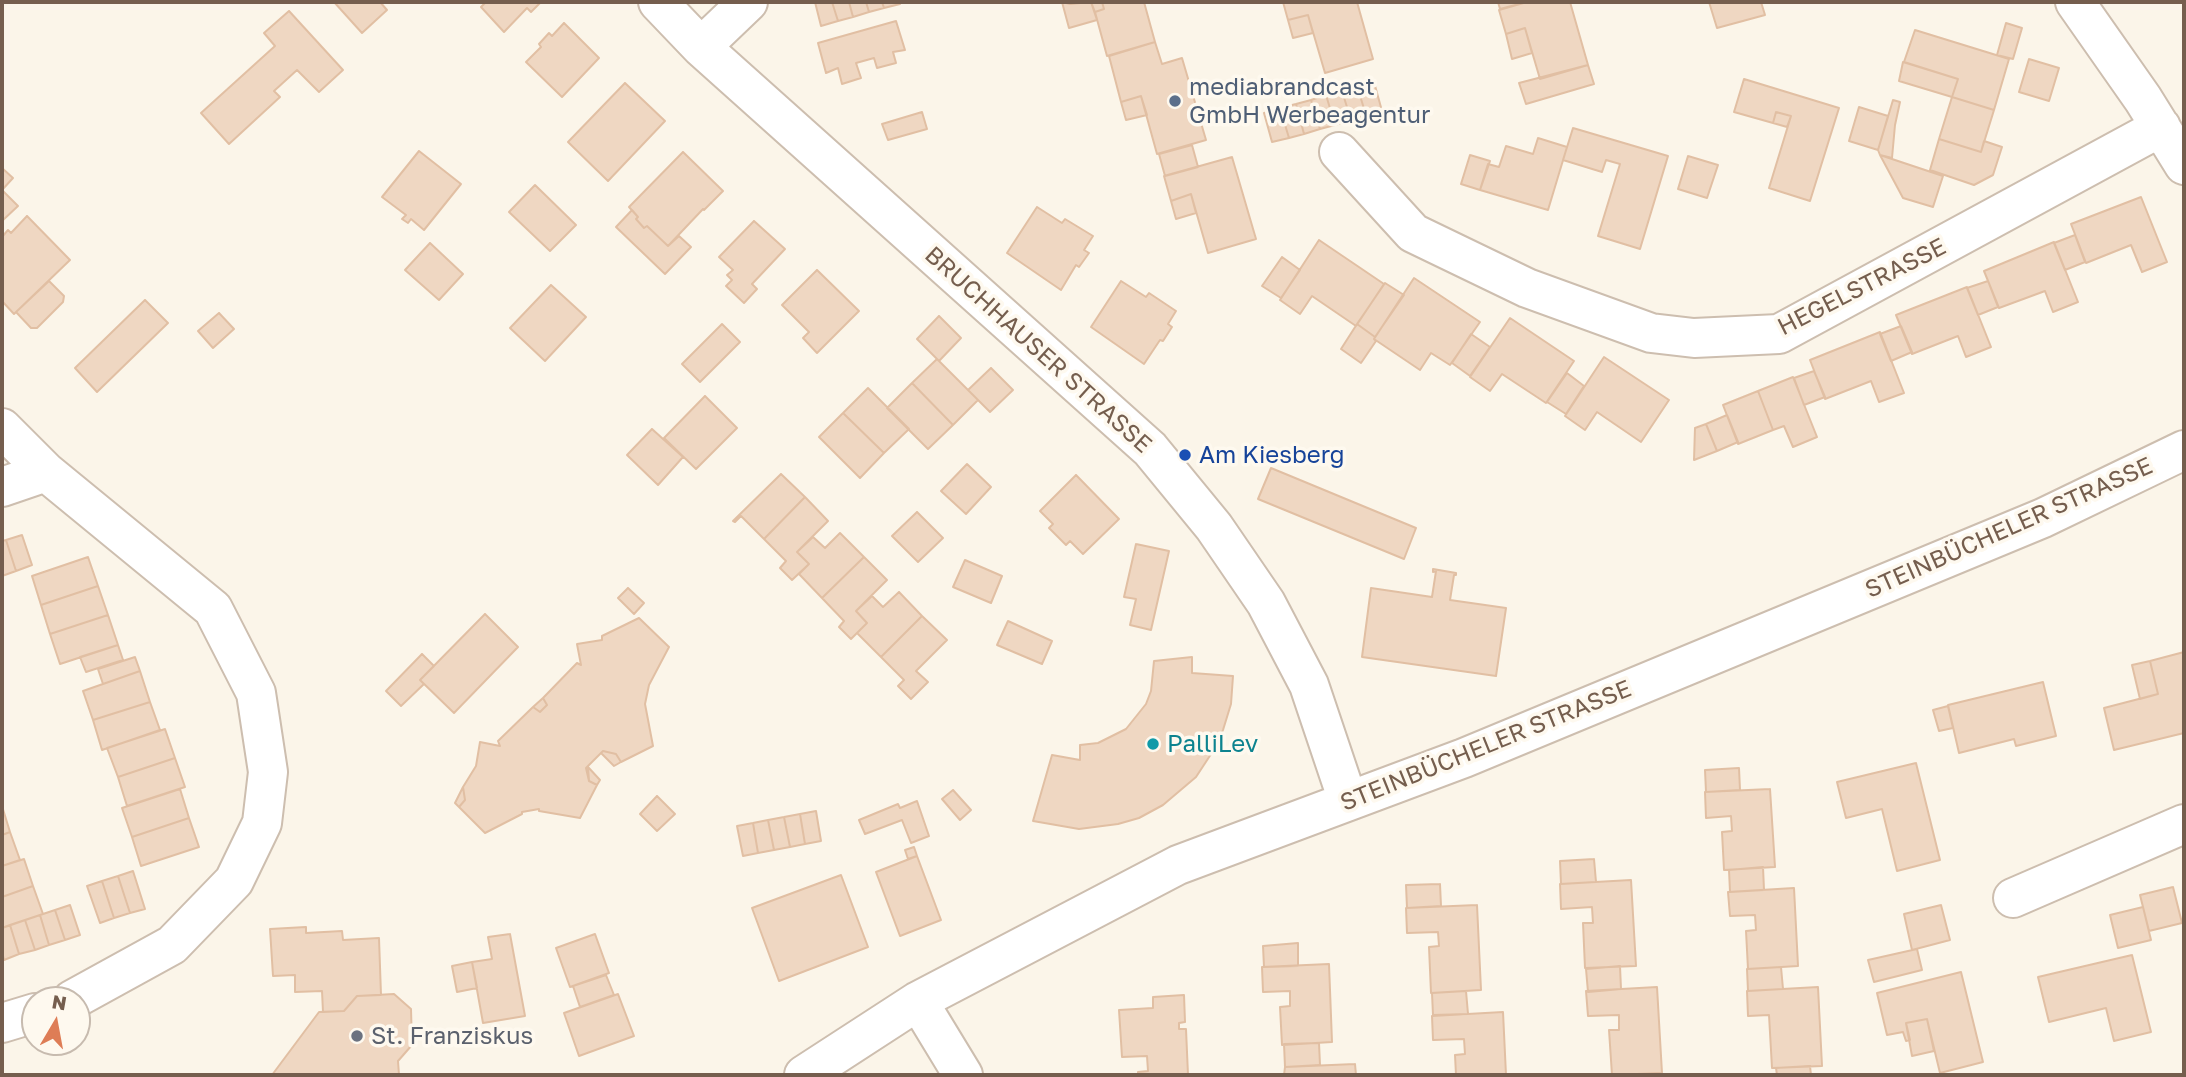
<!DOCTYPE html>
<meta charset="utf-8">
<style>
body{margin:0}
#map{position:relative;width:2186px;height:1077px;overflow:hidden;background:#fbf5e9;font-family:"Golos Text",sans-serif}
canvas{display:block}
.frame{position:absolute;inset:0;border:4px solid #755e4e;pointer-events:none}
.north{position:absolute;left:21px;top:986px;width:70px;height:70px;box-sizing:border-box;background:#fef9ef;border:2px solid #c7bbaf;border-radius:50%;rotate:10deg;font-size:19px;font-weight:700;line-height:28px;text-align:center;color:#755e4e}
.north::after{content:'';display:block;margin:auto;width:24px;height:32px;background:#de7d56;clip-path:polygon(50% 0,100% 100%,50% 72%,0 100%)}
</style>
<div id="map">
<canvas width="2186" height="1077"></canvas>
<div class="frame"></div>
<div class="north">N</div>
</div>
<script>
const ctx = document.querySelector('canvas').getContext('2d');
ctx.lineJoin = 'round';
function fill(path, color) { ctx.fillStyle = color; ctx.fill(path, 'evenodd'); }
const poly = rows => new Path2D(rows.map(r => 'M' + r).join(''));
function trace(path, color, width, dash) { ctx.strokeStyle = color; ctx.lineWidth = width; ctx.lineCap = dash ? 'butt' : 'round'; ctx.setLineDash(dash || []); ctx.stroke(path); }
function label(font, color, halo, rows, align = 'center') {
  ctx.font = font + ' "Golos Text",sans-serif'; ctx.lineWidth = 7; ctx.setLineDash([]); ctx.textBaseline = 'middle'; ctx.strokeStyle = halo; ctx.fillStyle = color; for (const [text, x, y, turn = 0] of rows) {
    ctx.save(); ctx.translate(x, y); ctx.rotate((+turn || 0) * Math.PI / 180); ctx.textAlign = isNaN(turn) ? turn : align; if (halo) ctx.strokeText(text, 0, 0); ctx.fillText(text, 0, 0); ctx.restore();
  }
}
const building = poly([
 [334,2,380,2,387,10,362,33,334,2],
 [486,2,541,2,531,12,527,8,504,32,481,7,486,2],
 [815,2,832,2,838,21,821,26,815,2],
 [832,2,849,2,853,17,838,21,832,2],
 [849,2,866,2,869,12,853,17,849,2],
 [866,2,882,2,884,8,869,12,866,2],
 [882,2,899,2,900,4,884,8,882,2],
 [1062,2,1070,4,1091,2,1097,20,1069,28,1062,2],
 [1091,2,1102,2,1104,9,1095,12,1091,2],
 [1102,2,1144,2,1155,42,1107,56,1095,12,1104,9,1102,2],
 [1283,2,1357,2,1373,59,1325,73,1308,15,1288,20,1283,2],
 [1498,2,1527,2,1500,9,1498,2],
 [1527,2,1570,2,1588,65,1540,79,1525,28,1506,34,1499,10,1527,2],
 [1709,2,1761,2,1765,15,1717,28,1709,2],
 [289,11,343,70,319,92,297,70,274,91,280,97,229,144,201,113,275,46,264,33,289,11],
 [1308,15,1313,33,1293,38,1288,20,1308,15],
 [896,21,905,50,893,52,896,63,877,68,874,58,856,63,861,78,842,84,838,68,826,73,818,43,896,21],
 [564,23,599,58,562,97,526,62,541,47,539,44,549,33,552,36,564,23],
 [2006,23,2022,28,2013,59,1997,55,2006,23],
 [1525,28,1532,53,1512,59,1506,34,1525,28],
 [1915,30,2009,59,1994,110,1952,97,1958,79,1904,62,1915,30],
 [1155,42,1162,64,1182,58,1206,140,1157,154,1141,96,1121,102,1109,56,1155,42],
 [2029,59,2059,68,2049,101,2019,92,2029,59],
 [1903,62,1958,79,1952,97,1899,81,1903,62],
 [1588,65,1594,84,1526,104,1519,83,1588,65],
 [1744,79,1839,108,1810,201,1769,188,1791,116,1776,112,1773,123,1734,112,1744,79],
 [1374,82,1382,111,1366,115,1357,86,1374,82],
 [625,83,665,121,608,181,568,142,625,83],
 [1357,86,1366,115,1351,120,1342,91,1357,86],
 [1342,91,1351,120,1335,125,1326,95,1342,91],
 [1326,95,1335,125,1320,129,1311,100,1326,95],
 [1141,96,1147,115,1126,120,1121,102,1141,96],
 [1952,97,1994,110,1981,152,1939,139,1952,97],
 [1311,100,1320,129,1304,134,1296,104,1311,100],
 [1893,100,1900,102,1895,125,1892,158,1880,155,1878,150,1893,100],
 [1296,104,1304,134,1289,138,1280,108,1296,104],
 [1859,107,1888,116,1878,150,1849,141,1859,107],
 [1280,108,1289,138,1272,142,1264,113,1280,108],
 [922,112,927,129,888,140,882,124,922,112],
 [1776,112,1791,116,1787,127,1773,123,1776,112],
 [1573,128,1668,156,1640,249,1598,236,1620,164,1606,160,1602,172,1563,160,1573,128],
 [1538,138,1567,147,1548,210,1480,190,1488,164,1499,167,1506,146,1533,154,1538,138],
 [1939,139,1981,152,1984,141,2002,147,1993,175,1974,185,1930,170,1939,139],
 [1192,145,1198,167,1165,176,1159,154,1192,145],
 [419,151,461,184,424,230,411,219,408,223,402,219,406,215,382,197,419,151],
 [683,152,723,191,704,210,703,209,668,246,647,226,644,228,636,219,638,217,629,207,683,152],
 [1470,155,1490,161,1480,190,1461,184,1470,155],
 [1880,155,1943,176,1933,207,1903,198,1880,155],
 [1688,156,1718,165,1707,198,1678,189,1688,156],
 [1232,157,1256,239,1208,253,1191,194,1171,201,1164,176,1232,157],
 [2,168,13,178,2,190,2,168],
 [535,185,576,225,550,251,509,212,535,185],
 [2,190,18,206,2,221,2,190],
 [1191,194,1196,213,1176,219,1171,201,1191,194],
 [2141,197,2167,262,2142,272,2131,245,2086,263,2071,224,2141,197],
 [1037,207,1062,223,1065,219,1093,236,1084,250,1089,253,1079,267,1076,265,1061,290,1007,253,1037,207],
 [632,210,638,217,636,219,644,228,647,226,668,246,679,236,691,247,665,274,616,227,632,210],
 [27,216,70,260,14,314,2,301,2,237,8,230,11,233,27,216],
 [754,221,785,249,752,284,757,289,744,303,726,286,732,280,727,275,733,270,719,257,754,221],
 [2075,235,2085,262,2065,270,2054,243,2075,235],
 [1319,240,1384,284,1356,326,1312,296,1300,314,1280,300,1319,240],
 [2054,242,2078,302,2053,312,2045,291,1999,308,1984,271,2054,242],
 [430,243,463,274,439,300,405,270,430,243],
 [1282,257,1300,270,1281,298,1262,286,1282,257],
 [817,270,859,311,817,353,803,338,809,332,782,305,817,270],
 [1414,278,1480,322,1450,365,1431,353,1420,370,1374,339,1414,278],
 [49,281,64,296,63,302,37,328,31,328,16,312,49,281],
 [1121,281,1146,297,1149,293,1176,311,1168,324,1172,327,1163,341,1160,340,1144,364,1091,327,1121,281],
 [1988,281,1998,307,1978,315,1967,288,1988,281],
 [1385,283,1404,295,1375,337,1357,324,1385,283],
 [551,285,586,317,545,361,510,328,551,285],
 [1967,287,1991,347,1966,357,1958,336,1912,354,1896,315,1967,287],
 [145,300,168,323,97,392,75,368,145,300],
 [219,313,234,329,213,348,198,331,219,313],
 [939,316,961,338,939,361,917,339,939,316],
 [1510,318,1574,361,1546,403,1502,374,1490,391,1470,377,1510,318],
 [722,324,740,342,700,382,682,364,722,324],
 [1357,324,1375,337,1374,339,1376,341,1361,363,1341,349,1357,324],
 [1901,326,1912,352,1891,361,1880,334,1901,326],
 [1880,332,1904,393,1879,402,1871,381,1825,399,1810,360,1880,332],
 [1471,334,1490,347,1470,376,1452,363,1471,334],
 [1604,357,1669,400,1641,442,1597,412,1585,430,1565,416,1604,357],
 [937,359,978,400,953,425,912,383,937,359],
 [991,368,1013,390,990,412,968,390,991,368],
 [1814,371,1825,397,1804,405,1794,378,1814,371],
 [1567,373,1584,386,1566,414,1547,402,1567,373],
 [1793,377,1817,437,1793,447,1784,426,1773,430,1758,391,1793,377],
 [912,383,953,425,928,449,887,408,912,383],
 [868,388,909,429,884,453,843,413,868,388],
 [1758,391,1773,430,1738,444,1723,405,1758,391],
 [705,396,737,428,696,469,664,438,705,396],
 [843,413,884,453,860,478,819,437,843,413],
 [1727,415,1738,442,1717,451,1706,424,1727,415],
 [1706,424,1717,451,1694,460,1695,428,1706,424],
 [652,429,683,457,658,485,627,455,652,429],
 [967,464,991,487,966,514,941,491,967,464],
 [1271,468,1416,528,1404,559,1258,499,1271,468],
 [781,474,805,497,764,539,741,516,735,522,733,521,781,474],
 [1076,475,1119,519,1083,554,1070,541,1066,545,1049,528,1053,524,1040,511,1076,475],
 [805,497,828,521,797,552,809,564,792,580,780,568,786,561,764,539,805,497],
 [917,512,943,538,918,562,892,536,917,512],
 [840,533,864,557,822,598,799,574,809,564,797,552,813,537,825,548,840,533],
 [22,535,32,565,16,571,6,540,22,535],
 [6,540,16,571,2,576,2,541,6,540],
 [1136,544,1169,551,1151,630,1130,625,1136,599,1124,597,1136,544],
 [88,557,98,586,41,605,32,576,88,557],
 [864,557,887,580,856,611,867,623,851,639,839,627,844,621,822,598,864,557],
 [965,560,1002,576,991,603,953,587,965,560],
 [1433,569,1456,573,1456,575,1454,575,1450,600,1506,608,1496,676,1362,657,1371,588,1432,597,1436,571,1433,572,1433,569],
 [98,586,108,615,50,634,41,605,98,586],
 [628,588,644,603,634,614,618,598,628,588],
 [899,592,922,616,881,657,857,633,867,623,856,611,872,596,883,607,899,592],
 [485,614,518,647,454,713,420,680,485,614],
 [108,615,118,645,60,664,50,634,108,615],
 [922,616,947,640,916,671,928,682,911,699,898,686,904,680,881,657,922,616],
 [639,618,669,647,649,685,645,704,653,746,621,762,616,754,603,751,586,768,589,781,597,785,580,818,539,811,539,809,522,812,522,814,485,833,459,807,465,800,463,787,476,766,480,742,500,746,498,741,533,707,540,712,547,705,543,698,577,663,581,665,577,644,602,640,602,636,639,618],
 [1008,621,1052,641,1042,664,997,645,1008,621],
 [118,645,123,660,86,672,80,657,118,645],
 [2184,652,2184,733,2114,750,2104,708,2158,694,2150,661,2184,652],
 [422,654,434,666,420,680,424,684,401,706,386,691,422,654],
 [135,657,140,671,103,684,98,669,135,657],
 [1192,657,1192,673,1233,676,1231,704,1223,730,1217,745,1196,777,1163,805,1139,818,1118,824,1079,829,1033,821,1052,755,1080,760,1080,745,1098,743,1126,729,1146,704,1151,691,1154,661,1192,657],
 [2150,661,2158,694,2140,699,2132,665,2150,661],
 [140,671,150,702,93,720,83,691,140,671],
 [2043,682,2056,736,2016,746,2014,739,1959,753,1948,705,2043,682],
 [543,698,547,705,540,712,533,707,543,698],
 [150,702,160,730,102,750,93,720,150,702],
 [1948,706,1953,728,1939,731,1933,710,1948,706],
 [165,729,175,758,118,777,107,748,165,729],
 [603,751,616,754,621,762,614,766,601,753,603,751],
 [175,758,185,787,127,806,118,777,175,758],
 [1916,763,1940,860,1897,871,1882,809,1846,818,1837,782,1916,763],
 [588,767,600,780,597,785,589,781,588,767],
 [1739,768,1740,790,1706,792,1705,770,1739,768],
 [463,787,465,800,459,807,455,803,463,787],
 [180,789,189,818,132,837,122,808,180,789],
 [1770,789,1775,867,1724,870,1722,832,1732,831,1731,816,1706,818,1705,792,1770,789],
 [953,790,971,810,960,820,942,799,953,790],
 [657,796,675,814,657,831,640,814,657,796],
 [917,801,929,836,911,843,902,820,865,834,859,820,898,804,900,808,917,801],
 [2,806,10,832,2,835,2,806],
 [816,811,821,841,805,844,800,814,816,811],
 [800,814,805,844,790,847,784,817,800,814],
 [784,817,790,847,774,850,768,820,784,817],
 [189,818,199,847,141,866,132,837,189,818],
 [768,820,774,850,758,853,753,823,768,820],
 [753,823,758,853,743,856,737,826,753,823],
 [10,832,20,860,2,866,2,835,10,832],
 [914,847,917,856,908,859,905,850,914,847],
 [917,856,941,920,900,936,876,872,917,856],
 [24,859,33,886,2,897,2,866,24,859],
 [1594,859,1596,882,1561,884,1560,861,1594,859],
 [1763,867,1764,890,1730,892,1729,870,1763,867],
 [133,871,145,909,130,913,118,876,133,871],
 [841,875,868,947,779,981,752,908,841,875],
 [118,876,130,913,114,918,102,881,118,876],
 [1631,880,1636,966,1585,968,1583,923,1593,923,1592,907,1561,909,1560,884,1631,880],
 [102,881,114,918,100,923,87,886,102,881],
 [1440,884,1441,906,1407,908,1406,885,1440,884],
 [33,886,43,914,2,928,2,897,33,886],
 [2173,887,2182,923,2149,931,2140,895,2173,887],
 [1794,888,1798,966,1748,969,1746,931,1756,930,1755,915,1730,916,1728,892,1794,888],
 [70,905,80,935,65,940,55,910,70,905],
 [1477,905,1481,990,1431,993,1429,947,1439,946,1438,932,1407,933,1406,908,1477,905],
 [1941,905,1950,940,1912,950,1904,914,1941,905],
 [2143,907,2151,940,2118,948,2110,915,2143,907],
 [55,910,65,940,49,945,40,915,55,910],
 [40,915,49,945,35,950,25,920,40,915],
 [25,920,35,950,19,954,10,925,25,920],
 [10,925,19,954,4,960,2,952,2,928,10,925],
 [306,927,306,933,342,931,343,940,379,938,381,995,357,996,344,1011,323,1012,322,991,295,992,295,975,273,976,270,929,306,927],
 [510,934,525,1016,483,1023,472,962,492,959,488,937,510,934],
 [595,934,609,973,570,987,556,948,595,934],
 [1298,943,1298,966,1264,967,1263,946,1298,943],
 [1917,949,1922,970,1874,982,1868,960,1917,949],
 [2132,955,2151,1032,2114,1041,2106,1008,2049,1022,2038,977,2132,955],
 [472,962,477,988,457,992,452,966,472,962],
 [1329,964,1332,1042,1282,1045,1280,1007,1290,1006,1290,991,1263,992,1262,967,1329,964],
 [1620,966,1621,989,1588,992,1586,969,1620,966],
 [1781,967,1783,989,1748,991,1747,969,1781,967],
 [1961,972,1983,1062,1940,1073,1927,1019,1906,1023,1910,1040,1906,1041,1903,1032,1887,1035,1877,993,1961,972],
 [606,975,614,995,580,1007,573,986,606,975],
 [1657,987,1662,1073,1612,1075,1609,1030,1619,1030,1619,1015,1588,1016,1586,991,1657,987],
 [1818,987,1822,1066,1772,1068,1769,1015,1748,1016,1747,991,1818,987],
 [1466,991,1468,1014,1433,1015,1432,993,1466,991],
 [394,994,411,1009,412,1045,398,1061,399,1075,272,1075,319,1012,344,1011,357,996,394,994],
 [618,994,634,1036,579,1056,564,1013,618,994],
 [1184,995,1185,1022,1179,1023,1179,1029,1186,1029,1188,1075,1138,1075,1138,1072,1148,1071,1147,1056,1122,1057,1119,1010,1153,1008,1153,997,1184,995],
 [1503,1012,1506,1075,1456,1075,1455,1055,1465,1054,1464,1039,1433,1040,1432,1016,1503,1012],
 [1927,1019,1934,1051,1912,1056,1906,1023,1927,1019],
 [1319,1043,1320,1065,1285,1067,1284,1044,1319,1043],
 [1355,1064,1356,1075,1284,1075,1285,1067,1355,1064],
 [1810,1066,1811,1075,1777,1075,1776,1068,1810,1066]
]);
fill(building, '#efd7c2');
trace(building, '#e1bfa3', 2);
const minor = poly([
 [658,2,701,47,1150,449,1214,527,1266,603,1309,685,1348,801],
 [2075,2,2143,99,2184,165],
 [701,47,748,2],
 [1339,152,1413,233,1527,288,1651,333,1694,338,1779,334,2161,127],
 [2,428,46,472,213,609,256,693,268,772,262,823,234,881,172,945,72,1000],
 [2,487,46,472],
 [2013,898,2184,824],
 [918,1001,963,1075],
 [2,1023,35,1013],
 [804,1075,918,1001,1178,865,1464,758,2043,518,2184,450]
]);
trace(minor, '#cdbeaf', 42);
trace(minor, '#fff', 38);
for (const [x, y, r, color] of [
 [1175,101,7,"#5c6f8a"],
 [1185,455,7,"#1a4fb4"],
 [1153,744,7,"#0f9aa8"],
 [357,1036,7,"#6b7280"]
]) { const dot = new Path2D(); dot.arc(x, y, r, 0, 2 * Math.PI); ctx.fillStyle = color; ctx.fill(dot); trace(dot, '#fef9ef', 2.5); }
label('24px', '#4e5e75', '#fef9ef', [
 ["mediabrandcast",1189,87],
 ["GmbH Werbeagentur",1189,115]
], 'left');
label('24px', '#755e4e', '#fef9ef', [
 ["HEGELSTRASSE",1862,287,-27],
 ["BRUCHHAUSER STRASSE",1038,350,42],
 ["STEINBÜCHELER STRASSE",2009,528,-24],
 ["STEINBÜCHELER STRASSE",1486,746,-22]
]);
label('24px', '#164399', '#fef9ef', [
 ["Am Kiesberg",1199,455]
], 'left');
label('24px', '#0d838f', '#fef9ef', [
 ["PalliLev",1167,744]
], 'left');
label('24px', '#5b616d', '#fef9ef', [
 ["St. Franziskus",371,1036]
], 'left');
</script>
